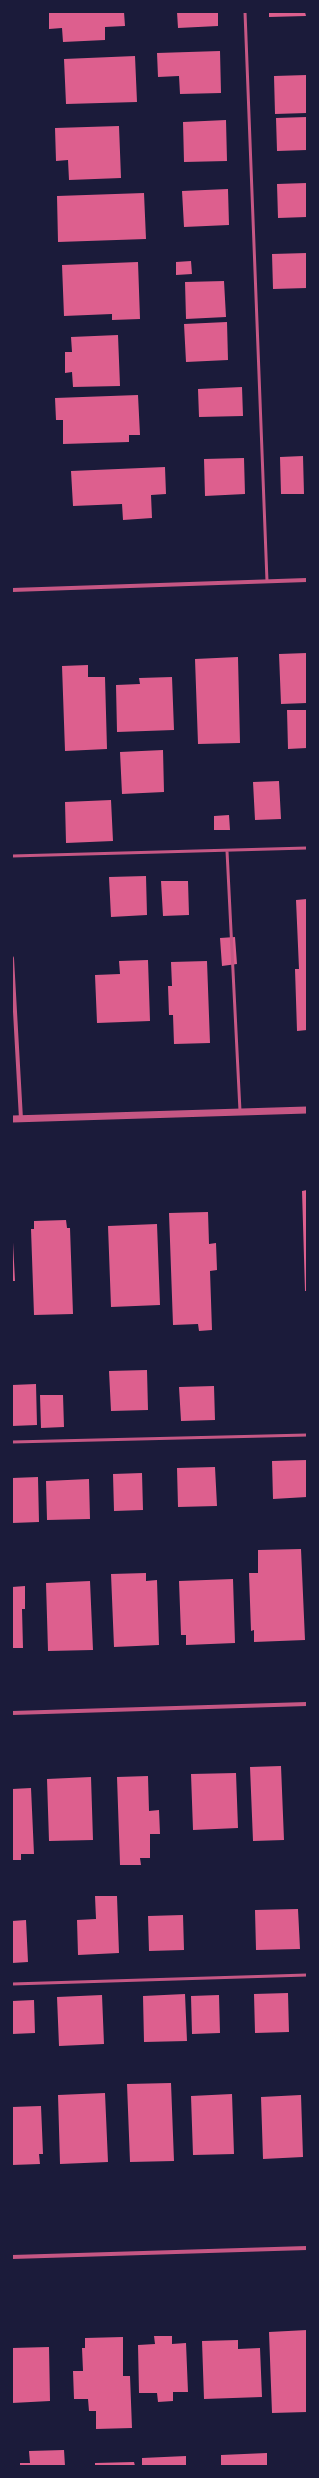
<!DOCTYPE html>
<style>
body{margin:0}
#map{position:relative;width:319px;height:2478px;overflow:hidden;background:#1b1b3a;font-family:Commissioner,sans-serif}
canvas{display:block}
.frame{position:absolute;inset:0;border:13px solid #1b1b3a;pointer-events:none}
</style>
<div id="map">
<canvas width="319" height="2478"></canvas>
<div class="frame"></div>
</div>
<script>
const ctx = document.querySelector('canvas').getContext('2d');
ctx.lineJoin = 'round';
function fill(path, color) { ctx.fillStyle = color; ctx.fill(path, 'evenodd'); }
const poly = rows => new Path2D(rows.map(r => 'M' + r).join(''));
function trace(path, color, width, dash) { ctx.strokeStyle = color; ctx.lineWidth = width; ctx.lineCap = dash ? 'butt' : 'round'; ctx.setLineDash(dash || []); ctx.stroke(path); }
fill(poly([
 [49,12,124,12,125,26,105,27,105,40,63,42,62,28,49,29],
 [177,12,218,12,218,26,178,28],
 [269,12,305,12,306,16,269,17],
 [220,51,221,93,180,94,179,76,158,77,157,53],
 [135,56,137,102,66,104,64,59],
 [307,75,307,113,275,114,274,76],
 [307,117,307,150,277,151,276,118],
 [226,120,227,161,184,162,183,122],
 [119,126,121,178,69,180,68,160,56,161,55,128],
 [307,183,307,217,278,218,277,184],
 [228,189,229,225,184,227,182,191],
 [144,193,146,239,58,242,57,196],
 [307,253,307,288,273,289,272,254],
 [191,261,192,274,176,275,176,262],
 [138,262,140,319,112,320,112,314,64,316,62,265],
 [224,281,226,317,186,319,185,282],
 [227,322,228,360,186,362,184,324],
 [118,335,120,386,73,387,72,372,65,373,65,352,72,352,71,337],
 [242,387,243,416,199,417,198,389],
 [138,395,140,435,129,435,129,442,63,444,63,420,56,420,55,398],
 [303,456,304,494,281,494,280,457],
 [244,458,245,494,205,496,204,459],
 [165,467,166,494,151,495,152,518,123,520,122,504,73,506,71,471],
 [307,653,307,703,281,704,279,654],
 [238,657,240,743,198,744,195,659],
 [88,665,88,677,105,677,107,749,65,751,62,666],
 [172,677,174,730,117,732,116,685,140,684,139,678],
 [287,710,307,710,307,748,288,749],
 [163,750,164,792,122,794,120,752],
 [279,781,281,819,255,820,253,782],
 [111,800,113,841,66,843,65,802],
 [229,815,230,830,214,830,214,816],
 [146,876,147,915,111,917,109,877],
 [161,881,188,881,189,915,163,916],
 [307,899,307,1030,297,1031,295,969,299,969,296,900],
 [235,937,237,964,222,966,220,938],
 [148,960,150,1021,97,1023,95,975,120,974,119,961],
 [207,961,210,1043,174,1044,173,1015,169,1015,168,986,172,986,171,962],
 [307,1190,307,1291,305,1291,302,1191],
 [208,1212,209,1244,216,1243,217,1270,210,1271,212,1330,199,1331,198,1324,173,1325,169,1213],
 [66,1220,67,1228,70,1228,73,1314,34,1315,31,1229,34,1229,34,1221],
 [12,1223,15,1281,12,1281],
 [157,1224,160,1305,111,1307,108,1226],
 [147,1370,148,1410,111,1411,109,1371],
 [36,1384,37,1425,12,1426,12,1385],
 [214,1386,215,1420,181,1421,179,1387],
 [40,1395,63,1395,64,1427,41,1428],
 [307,1460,307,1497,273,1499,272,1461],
 [215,1467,217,1506,178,1507,177,1468],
 [142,1473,143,1510,114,1511,113,1474],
 [38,1477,39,1522,12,1523,12,1478],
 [89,1479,90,1519,47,1520,46,1481],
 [301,1549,305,1640,254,1642,254,1630,251,1631,249,1573,258,1573,258,1550],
 [146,1573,146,1581,157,1580,159,1645,114,1647,111,1574],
 [233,1579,235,1643,186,1645,186,1635,181,1635,179,1581],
 [90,1581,93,1650,48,1651,46,1583],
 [25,1586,25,1609,22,1609,23,1648,12,1648,12,1587],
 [281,1766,284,1840,253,1841,250,1767],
 [236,1773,238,1828,193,1830,191,1774],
 [148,1776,149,1811,159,1810,160,1834,150,1834,150,1858,140,1858,141,1865,120,1865,117,1777],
 [91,1777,93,1840,49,1841,47,1779],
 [31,1788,34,1854,21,1854,21,1860,12,1860,12,1789],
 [95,1896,117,1896,119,1953,78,1955,77,1920,96,1919],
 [298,1909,300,1949,256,1950,255,1910],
 [183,1915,184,1950,149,1951,148,1916],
 [26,1920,28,1962,12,1963,12,1921],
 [288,1993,289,2032,255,2033,254,1994],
 [185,1994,187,2041,144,2042,143,1996],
 [102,1995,104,2044,59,2046,57,1997],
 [219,1995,220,2033,192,2034,191,1996],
 [34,2000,35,2033,12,2034,12,2001],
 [171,2083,174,2161,130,2162,127,2084],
 [105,2093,108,2162,60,2164,58,2095],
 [232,2094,234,2154,193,2155,191,2096],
 [301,2095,303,2157,263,2159,261,2097],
 [41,2106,43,2154,39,2154,40,2164,12,2165,12,2107],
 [307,2330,307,2412,272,2413,269,2332],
 [154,2336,172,2336,172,2344,186,2343,188,2392,173,2392,173,2401,158,2402,157,2393,139,2393,138,2345,155,2344],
 [123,2337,123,2376,130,2376,132,2428,96,2429,96,2411,89,2411,88,2399,74,2399,73,2371,83,2371,82,2348,85,2348,85,2338],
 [238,2340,238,2349,260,2348,262,2397,204,2399,202,2341],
 [49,2347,50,2401,12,2403,12,2348],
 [64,2450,65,2466,20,2466,20,2463,30,2463,29,2451],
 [267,2453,267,2466,221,2466,221,2455],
 [186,2456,186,2466,142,2466,142,2458],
 [134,2462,135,2466,95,2466,95,2463]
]), '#dd5f8e');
trace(poly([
 [245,12,267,581],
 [227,851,240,1111],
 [12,856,307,848],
 [12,1442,307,1435],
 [12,1984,307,1975]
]), '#c65784', 3);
trace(poly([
 [12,590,307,580],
 [12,958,21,1119],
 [12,1713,307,1704],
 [12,2257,307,2248]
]), '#c65784', 4);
trace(poly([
 [12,1119,307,1110]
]), '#c65784', 7);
</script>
